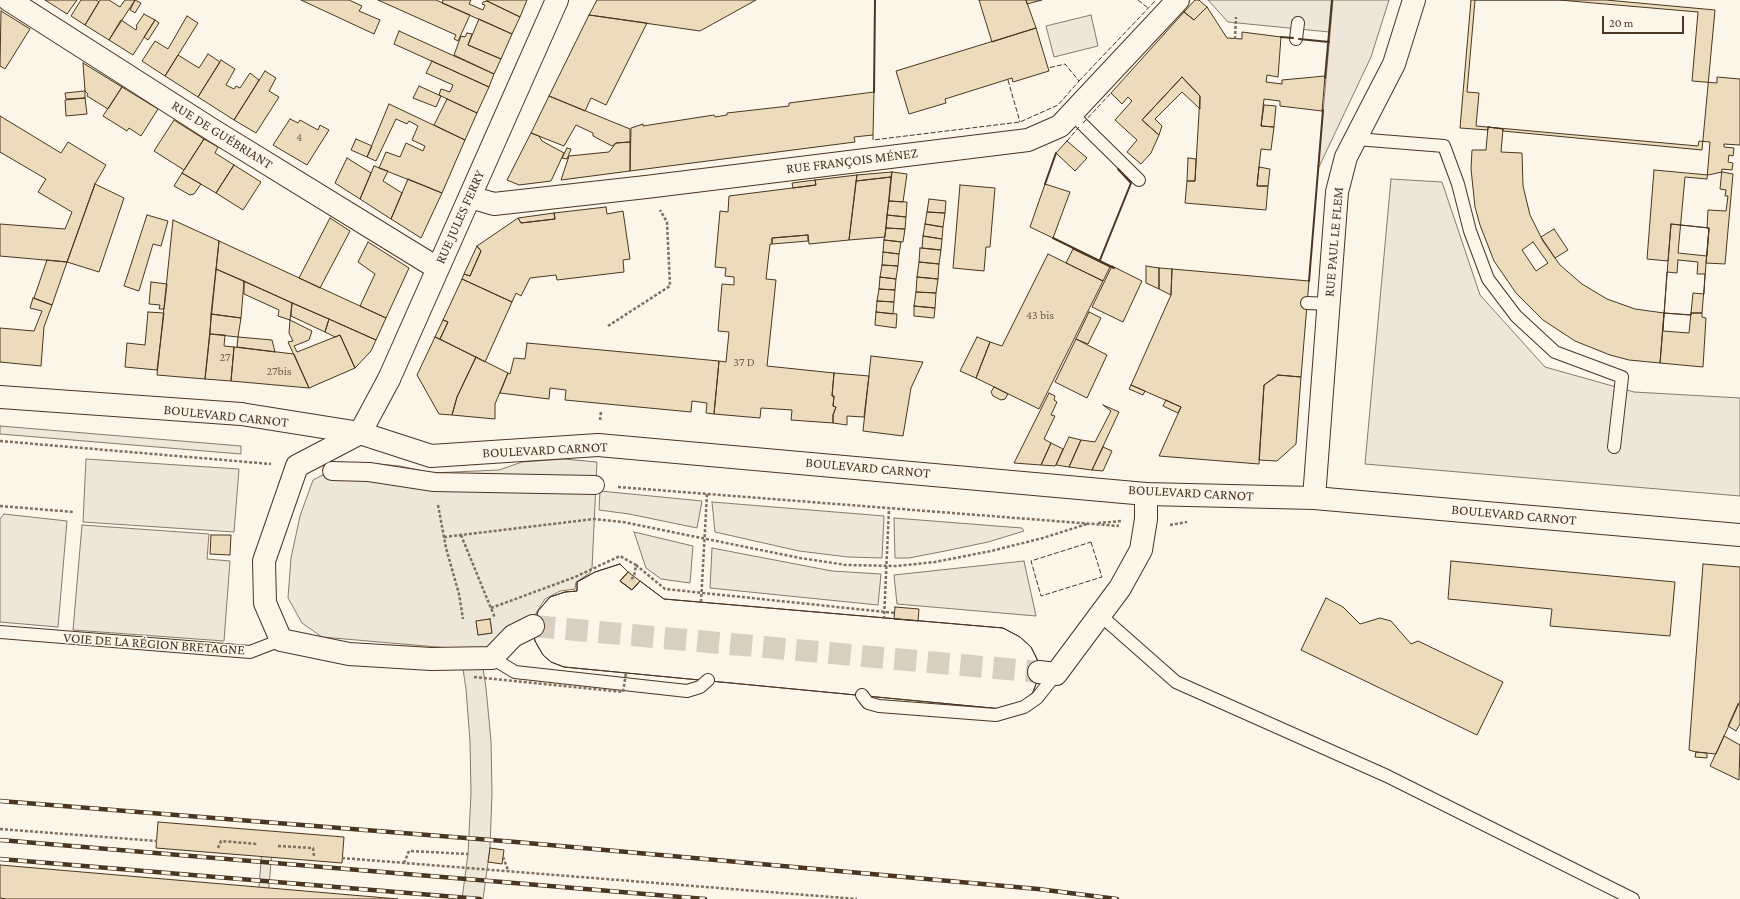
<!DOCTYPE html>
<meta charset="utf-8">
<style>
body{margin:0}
#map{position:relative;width:1740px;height:899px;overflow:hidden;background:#fbf6e9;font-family:"Crimson Pro",serif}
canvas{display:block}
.scale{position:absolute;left:1602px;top:16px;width:82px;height:18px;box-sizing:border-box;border:2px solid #4a3520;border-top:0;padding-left:5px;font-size:12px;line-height:14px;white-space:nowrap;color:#4a3520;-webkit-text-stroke:3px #fbf6e9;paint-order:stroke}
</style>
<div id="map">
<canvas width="1740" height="899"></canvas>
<div class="scale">20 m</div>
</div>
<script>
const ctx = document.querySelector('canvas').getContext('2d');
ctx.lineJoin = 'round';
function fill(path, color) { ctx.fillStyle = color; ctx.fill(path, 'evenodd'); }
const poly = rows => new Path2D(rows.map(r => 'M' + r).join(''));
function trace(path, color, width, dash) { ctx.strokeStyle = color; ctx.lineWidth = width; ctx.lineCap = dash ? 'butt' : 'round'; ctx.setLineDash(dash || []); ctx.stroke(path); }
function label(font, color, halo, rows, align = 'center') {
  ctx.font = font + ' "Crimson Pro",serif'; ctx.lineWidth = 3; ctx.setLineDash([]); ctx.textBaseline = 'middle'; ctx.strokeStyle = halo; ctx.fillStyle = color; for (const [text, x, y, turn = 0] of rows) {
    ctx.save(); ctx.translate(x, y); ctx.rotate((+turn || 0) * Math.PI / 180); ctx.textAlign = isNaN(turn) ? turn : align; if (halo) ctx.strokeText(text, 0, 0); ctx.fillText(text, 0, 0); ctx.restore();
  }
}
const green = poly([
 [1333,0,1389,0,1371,57,1318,169,1333,0],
 [1091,15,1098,46,1054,57,1046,26,1091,15],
 [0,426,241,446,241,454,0,434,0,426],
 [600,491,702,501,697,528,629,514,599,510,600,491],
 [712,502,884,516,882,558,848,557,799,551,715,532,712,502],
 [4,514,67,521,58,627,0,622,0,519,4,514],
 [894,518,1022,528,1024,531,988,542,945,551,909,558,895,558,894,518],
 [82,525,209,534,207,559,230,561,224,641,73,630,82,525],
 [634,532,693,546,690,583,661,579,646,568,634,532],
 [712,548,832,571,881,574,878,605,710,588,712,548],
 [1024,561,1036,616,897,604,894,575,1024,561]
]);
fill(green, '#ede6d9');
trace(green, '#887966', 1);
const parking = poly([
 [1208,0,1332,0,1329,32,1228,22,1208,0],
 [1391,179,1442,182,1480,295,1545,367,1634,392,1740,398,1740,496,1365,464,1391,179],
 [86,459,239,469,234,532,83,522,86,459],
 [564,459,597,462,592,568,590,573,576,582,575,589,560,591,545,599,533,618,491,649,480,649,486,688,491,741,492,793,490,848,483,899,462,899,468,854,471,793,470,741,466,689,460,649,322,637,302,623,288,598,291,558,300,516,313,480,344,464,368,463,400,466,432,473,499,470,522,462,564,459],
 [490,619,492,633,478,635,476,621,490,619],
 [262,849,272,850,268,899,258,899,262,849]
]);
fill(parking, '#ede7d9');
trace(parking, '#887966', 1);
const building = poly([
 [45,0,77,0,67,14,45,0],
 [81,0,96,0,99,2,85,25,71,16,81,0],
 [100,0,109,0,120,7,125,0,135,0,109,40,85,25,100,0],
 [135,0,141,3,135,13,130,10,135,0],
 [301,0,349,0,362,6,359,11,380,20,374,34,301,0],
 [378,0,436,0,470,15,458,41,454,39,456,35,378,0],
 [443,0,471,0,469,4,483,10,485,5,482,4,483,2,487,1,520,17,512,34,442,3,443,0],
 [487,0,527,0,520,17,487,1,487,0],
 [597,0,756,0,700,31,589,15,597,0],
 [979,0,1026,0,1036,28,992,42,979,0],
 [1026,0,1042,0,1027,4,1026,0],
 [1195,0,1199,0,1207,7,1194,20,1184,12,1195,0],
 [1471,0,1606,0,1715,10,1702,150,1503,131,1503,129,1488,127,1488,130,1460,128,1471,0],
 [1475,0,1559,0,1698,12,1692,81,1717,83,1717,77,1740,79,1740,145,1724,144,1724,147,1734,148,1733,156,1729,155,1728,162,1733,163,1732,170,1722,169,1720,189,1726,190,1725,196,1728,196,1726,211,1708,210,1707,228,1709,228,1707,256,1678,253,1685,177,1707,179,1710,142,1699,141,1698,146,1476,126,1479,93,1467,92,1475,0],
 [1207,7,1227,38,1242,39,1242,32,1281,37,1278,77,1267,75,1266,82,1282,84,1282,80,1325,76,1322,111,1280,106,1280,101,1264,99,1261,126,1274,127,1271,150,1261,149,1259,167,1257,186,1268,186,1266,210,1185,203,1187,181,1195,181,1200,96,1182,77,1142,120,1159,135,1151,153,1141,164,1127,152,1137,140,1115,120,1132,101,1128,97,1122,104,1111,93,1184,12,1194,20,1207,7],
 [1,11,30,29,5,69,0,66,1,11],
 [144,14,155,20,133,55,109,40,121,20,136,30,137,27,136,26,144,14],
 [589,15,647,23,606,105,591,98,585,111,549,96,589,15],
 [187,16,198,23,165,76,142,61,155,41,168,49,187,16],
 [479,19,512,34,501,59,468,45,479,19],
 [155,20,159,23,148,40,144,37,155,20],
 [1036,28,1049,71,1013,82,1012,78,945,99,946,103,909,114,896,71,1036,28],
 [399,31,494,74,489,87,394,44,399,31],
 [467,33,472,34,468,45,501,59,494,74,454,55,461,36,465,37,467,33],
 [208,54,220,62,198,97,165,76,178,55,199,68,208,54],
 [221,60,235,69,226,85,234,89,236,86,240,88,250,73,259,80,234,120,198,97,221,60],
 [432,61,489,87,477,113,439,95,441,89,450,92,453,85,426,73,432,61],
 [83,63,122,87,108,109,87,96,88,94,85,91,83,63],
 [265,71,276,78,269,91,279,97,256,133,234,120,265,71],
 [1182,77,1200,96,1200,109,1182,92,1155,119,1162,126,1159,135,1142,120,1182,77],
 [419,86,441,96,436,107,413,98,419,86],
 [122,87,158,109,141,136,129,128,127,131,103,116,122,87],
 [85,91,85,98,66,99,65,93,85,91],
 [874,92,873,135,854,137,855,142,630,171,631,128,643,124,643,126,714,115,715,117,727,115,727,113,789,106,789,103,874,92],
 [549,96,630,129,630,142,616,143,612,146,593,136,593,133,576,125,564,146,531,133,549,96],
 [85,98,87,114,66,116,65,100,85,98],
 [447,99,477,113,465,140,434,125,447,99],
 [389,104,465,140,442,193,379,168,386,152,400,157,406,143,423,151,425,146,412,140,418,126,409,121,407,124,396,119,376,161,367,157,389,104],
 [1264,105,1276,106,1274,127,1261,126,1264,105],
 [0,116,61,153,68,142,106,165,95,184,67,262,0,256,0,224,65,229,72,212,38,192,46,179,0,152,0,116],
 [290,119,298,123,300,120,318,130,320,125,329,130,307,165,273,145,290,119],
 [174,120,204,139,184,170,154,151,174,120],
 [1488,127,1503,129,1501,152,1522,153,1523,186,1530,215,1543,241,1560,265,1582,284,1607,299,1635,309,1664,313,1660,363,1629,360,1610,355,1575,341,1543,320,1516,293,1494,261,1480,225,1475,207,1471,169,1472,150,1486,150,1488,127],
 [531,133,539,136,542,141,564,153,551,181,519,185,507,180,531,133],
 [204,139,218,147,215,153,234,165,216,193,182,173,204,139],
 [356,139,372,146,367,157,351,150,356,139],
 [1067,141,1087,158,1075,171,1056,153,1067,141],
 [630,142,630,171,561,180,569,156,609,152,616,143,630,142],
 [567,148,571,149,567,159,562,158,567,148],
 [347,158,371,173,360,199,335,183,347,158],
 [1188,158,1196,159,1195,181,1187,181,1188,158],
 [234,165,261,182,243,210,216,193,234,165],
 [374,166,388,171,383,181,402,193,391,219,360,199,374,166],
 [1259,167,1270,169,1268,186,1257,186,1259,167],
 [1654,170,1708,175,1722,172,1733,174,1725,264,1706,263,1709,228,1671,224,1668,261,1647,259,1654,170],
 [892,172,907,174,903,202,889,201,892,172],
 [892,172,891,177,856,181,857,175,892,172],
 [182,173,201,184,194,194,190,195,174,186,182,173],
 [857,175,849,240,809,244,808,235,772,238,772,244,770,244,766,279,776,280,767,366,834,373,832,396,834,396,833,406,836,407,833,415,833,423,791,420,792,410,761,408,760,418,714,414,719,361,726,362,729,332,718,331,722,284,734,285,734,277,725,276,726,268,715,267,720,211,728,212,729,196,816,185,815,180,857,175],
 [891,177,885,237,849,240,856,181,891,177],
 [408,179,442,193,421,238,391,219,408,179],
 [815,180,816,185,793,188,792,183,815,180],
 [95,184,124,198,99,272,67,262,95,184],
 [1045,184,1070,192,1053,238,1030,227,1045,184],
 [960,185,995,188,990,247,986,247,984,271,953,268,960,185],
 [929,199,946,201,945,213,927,212,929,199],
 [889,201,907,202,906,217,887,215,889,201],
 [606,207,607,214,623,211,630,259,623,260,624,272,557,280,556,275,530,278,521,296,516,293,512,302,462,279,464,274,470,276,481,251,477,246,518,218,521,223,555,219,554,213,606,207],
 [927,212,945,213,943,227,925,224,927,212],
 [554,213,555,219,521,223,518,218,554,213],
 [147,215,168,221,161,246,153,244,139,291,124,286,147,215],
 [887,215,906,217,905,229,886,228,887,215],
 [330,218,350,231,320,288,299,278,330,218],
 [173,220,219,241,205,379,157,375,173,220],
 [925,224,943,227,942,239,923,236,925,224],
 [1671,224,1709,228,1702,313,1691,313,1691,315,1664,313,1671,224],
 [886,228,905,229,903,242,884,240,886,228],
 [1554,229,1568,250,1555,258,1541,237,1554,229],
 [808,235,808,241,772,244,772,238,808,235],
 [923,236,942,239,941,250,922,248,923,236],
 [884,240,901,242,899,254,883,252,884,240],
 [219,241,386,318,376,340,216,269,219,241],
 [368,242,409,268,386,318,360,306,375,274,358,262,368,242],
 [1533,242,1548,263,1536,271,1522,250,1533,242],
 [477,246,481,251,470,276,464,274,477,246],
 [920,248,941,250,939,264,919,262,920,248],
 [1073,249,1110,267,1103,281,1066,263,1073,249],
 [883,252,899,254,898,266,882,265,883,252],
 [1048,254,1103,281,1039,409,976,378,990,342,1002,346,1048,254],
 [47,260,67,262,52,305,34,298,47,260],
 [1678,260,1698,262,1697,274,1705,274,1704,294,1693,293,1689,333,1663,331,1667,272,1677,273,1678,260],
 [919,262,939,264,938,279,917,277,919,262],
 [882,265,898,266,896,279,880,277,882,265],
 [1112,266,1142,281,1123,322,1092,307,1112,266],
 [1146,266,1159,268,1159,289,1146,283,1146,266],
 [1159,268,1172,269,1171,295,1159,289,1159,268],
 [216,269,244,281,241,318,211,314,216,269],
 [1172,269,1309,281,1301,377,1278,375,1264,385,1259,464,1159,456,1181,407,1131,385,1171,295,1172,269],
 [880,277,896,279,895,290,879,289,880,277],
 [917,277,938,279,936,293,916,292,917,277],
 [462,279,512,302,485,362,440,339,448,322,443,320,462,279],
 [244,281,292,303,290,320,278,316,279,310,244,294,244,281],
 [151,282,167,284,164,309,159,309,160,305,149,304,151,282],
 [879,289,895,290,894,302,877,301,879,289],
 [916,292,936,293,935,308,914,306,916,292],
 [33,298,52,305,44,327,41,366,0,362,0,328,34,331,42,311,30,308,33,298],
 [877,301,894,302,893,314,876,312,877,301],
 [292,303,329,319,325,332,291,316,292,303],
 [914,306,935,308,934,318,914,316,914,306],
 [148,312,164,313,157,370,125,367,127,343,145,345,148,312],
 [876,312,897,314,896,328,875,325,876,312],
 [1089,312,1101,318,1088,344,1076,339,1089,312],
 [1664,313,1691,315,1691,313,1702,313,1702,317,1706,318,1703,367,1660,363,1664,313],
 [211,314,241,318,238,337,210,334,211,314],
 [329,319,376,340,371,351,355,368,340,335,335,337,325,332,329,319],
 [290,320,312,331,309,340,294,346,297,352,340,335,355,368,309,388,288,342,293,341,289,333,290,320],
 [443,320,448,322,440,339,435,337,443,320],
 [210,334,225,335,224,346,234,347,231,381,205,379,210,334],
 [238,337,272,340,275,352,237,347,238,337],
 [435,337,476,357,457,397,452,415,439,414,417,375,435,337],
 [977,337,990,342,976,378,960,371,977,337],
 [1076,339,1107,355,1087,398,1055,382,1076,339],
 [527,343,719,361,714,414,706,413,707,403,692,401,691,412,565,400,566,390,550,388,549,399,500,393,508,373,510,374,514,358,525,359,527,343],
 [234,347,294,354,309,388,231,381,234,347],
 [871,356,923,362,911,388,903,436,863,431,871,356],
 [476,357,508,373,495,404,495,419,452,415,457,397,476,357],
 [834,373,869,376,864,417,847,416,847,425,833,423,833,415,836,407,833,406,834,396,832,396,834,373],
 [1278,375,1301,377,1296,444,1277,461,1259,460,1264,385,1278,375],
 [1131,385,1145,391,1143,395,1129,389,1131,385],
 [994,387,1008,394,1005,399,1001,400,993,396,991,392,994,387],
 [1049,393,1055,396,1054,400,1057,402,1051,415,1055,416,1044,439,1051,443,1041,465,1014,463,1049,393],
 [1166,400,1181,407,1178,413,1163,406,1166,400],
 [1103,405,1119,412,1092,470,1069,467,1081,440,1095,442,1111,411,1103,405],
 [1069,437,1081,440,1069,467,1056,465,1069,437],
 [1051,443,1063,449,1056,465,1055,466,1041,465,1051,443],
 [1103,447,1112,451,1103,471,1092,470,1103,447],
 [211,535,231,535,230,555,210,554,211,535],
 [1451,561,1675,582,1670,636,1550,626,1552,609,1448,599,1451,561],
 [620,564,628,572,620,581,632,590,640,581,664,599,1003,628,1020,637,1031,647,1037,659,1038,679,1033,692,1026,700,1002,709,564,667,551,662,543,655,535,641,533,630,538,611,550,597,565,592,577,591,577,582,595,572,620,564],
 [620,564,628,572,620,581,632,590,640,581,664,599,1003,628,1020,637,1031,647,1037,659,1038,679,1033,692,1026,700,1002,709,564,667,551,662,543,655,535,641,533,630,538,611,550,597,565,592,577,591,577,582,595,572,620,564],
 [1703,564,1740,567,1740,701,1716,754,1696,752,1689,750,1703,564],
 [628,572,640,581,632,590,620,581,628,572],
 [1326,598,1343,607,1360,624,1380,618,1391,621,1411,644,1418,641,1503,682,1477,735,1301,650,1326,598],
 [895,607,919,609,918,621,894,619,895,607],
 [490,619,492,633,478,635,476,621,490,619],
 [1738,704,1740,705,1740,724,1736,731,1728,726,1738,704],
 [1724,736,1740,745,1739,780,1710,766,1724,736],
 [1696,752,1707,753,1707,758,1695,757,1696,752],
 [158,822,344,837,342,863,156,848,158,822],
 [490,848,504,850,502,864,488,862,490,848],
 [0,865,398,899,7,899,0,898,0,865]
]);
fill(building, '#ecdcbc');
trace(building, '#4a3520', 1);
trace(poly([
 [533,626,1039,672]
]), '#d8cfc1', 22, [22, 11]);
const service = poly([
 [1296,39,1298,23],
 [1072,114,1139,180],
 [1356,139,1444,146,1458,184,1470,231,1488,279,1516,316,1555,352,1622,377,1614,447],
 [1307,303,1329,304],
 [1100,615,1176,682,1387,776,1633,899],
 [0,632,250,652,281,640],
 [492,658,515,672,687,691,700,687,708,680],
 [862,695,868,703,879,706,996,715,1024,707,1037,698,1056,674]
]);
const pedestrian = poly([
 [332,471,369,472,434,482,595,485]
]);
const minor = poly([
 [9,0,211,129,437,268],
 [470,197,494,204,646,187,1028,140,1060,126,1178,0],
 [241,414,360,433,431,456,598,445],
 [360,433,297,466,264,561,265,603,281,640,349,654,431,659,492,658,513,636,533,626],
 [360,433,389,379],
 [1314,498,1337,192,1346,157,1394,64,1414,0],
 [1039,672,1056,674,1120,588,1141,550,1146,519,1146,494]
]);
const tertiary = poly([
 [389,379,557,0],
 [0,397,241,414],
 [598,445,1146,494,1314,498,1740,535]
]);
trace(service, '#4a3520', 14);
trace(pedestrian, '#4a3520', 20);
trace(minor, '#4a3520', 24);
trace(tertiary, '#4a3520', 24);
trace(poly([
 [1235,39,1236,17],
 [608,326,670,286,667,222,660,210],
 [600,420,601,411],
 [0,441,271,464],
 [618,487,1119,526],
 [438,505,446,548,459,594,463,619],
 [0,506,74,512],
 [1098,523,1121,521],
 [1170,525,1187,522],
 [461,535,495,618],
 [444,537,594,519,623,522,800,558,846,565,896,566,935,562,991,551,1043,538,1087,524],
 [636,565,665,589,895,613],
 [701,602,707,494],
 [491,608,575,577,620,556,636,565,634,576,630,581],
 [884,619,889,508],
 [0,829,157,841],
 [278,846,313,848,314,856],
 [218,848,221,841,257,844],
 [503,857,508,870],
 [342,858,857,899],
 [404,863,409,851,468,854]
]), '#7f6f5c', 2.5, [3, 2]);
trace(service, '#fbf6e9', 12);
trace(pedestrian, '#fbf6e9', 18);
trace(minor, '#fbf6e9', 22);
trace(tertiary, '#fbf6e9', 22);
const rail = poly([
 [0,801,516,842,1038,889,1117,899],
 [0,840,705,899],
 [0,859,480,899]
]);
trace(rail, '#4a3520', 4.5);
trace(rail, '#fbf6e9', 3, [9]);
trace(poly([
 [474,677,623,692,626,673]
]), '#7f6f5c', 2.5, [3, 2]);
trace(poly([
 [1138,0,1148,8],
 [1008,80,1020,122],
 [1079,81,1156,0],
 [1083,123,1111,93],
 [873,135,873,140,1020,122,1058,105,1079,81,1065,64,1048,68],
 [1067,141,1079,127],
 [1091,542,1102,577,1041,596,1031,561,1091,542]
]), '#4a3520', 1, [5, 2]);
trace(poly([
 [1281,37,1293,38],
 [1299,39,1329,42],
 [1325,78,1332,0],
 [874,92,875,0],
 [1045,184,1056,153],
 [1053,238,1114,268],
 [1100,260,1131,183,1118,169],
 [1309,281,1323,110]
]), '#4a3520', 2);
label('12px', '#725f47', null, [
 ["4",299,137],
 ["43 bis",1040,315],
 ["27",225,357],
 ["37 D",744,362],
 ["27bis",279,371]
]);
label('14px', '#4a3520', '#fbf6e9', [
 ["RUE DE GUÉBRIANT",222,135,32],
 ["RUE FRANÇOIS MÉNEZ",852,161,-7],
 ["RUE JULES FERRY",460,217,-66],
 ["RUE PAUL LE FLEM",1334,242,-85],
 ["BOULEVARD CARNOT",226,416,6],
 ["BOULEVARD CARNOT",545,450,-3],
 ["BOULEVARD CARNOT",868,468,5],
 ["BOULEVARD CARNOT",1191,493,3],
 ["BOULEVARD CARNOT",1514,515,5],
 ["VOIE DE LA RÉGION BRETAGNE",154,644,4]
]);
</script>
